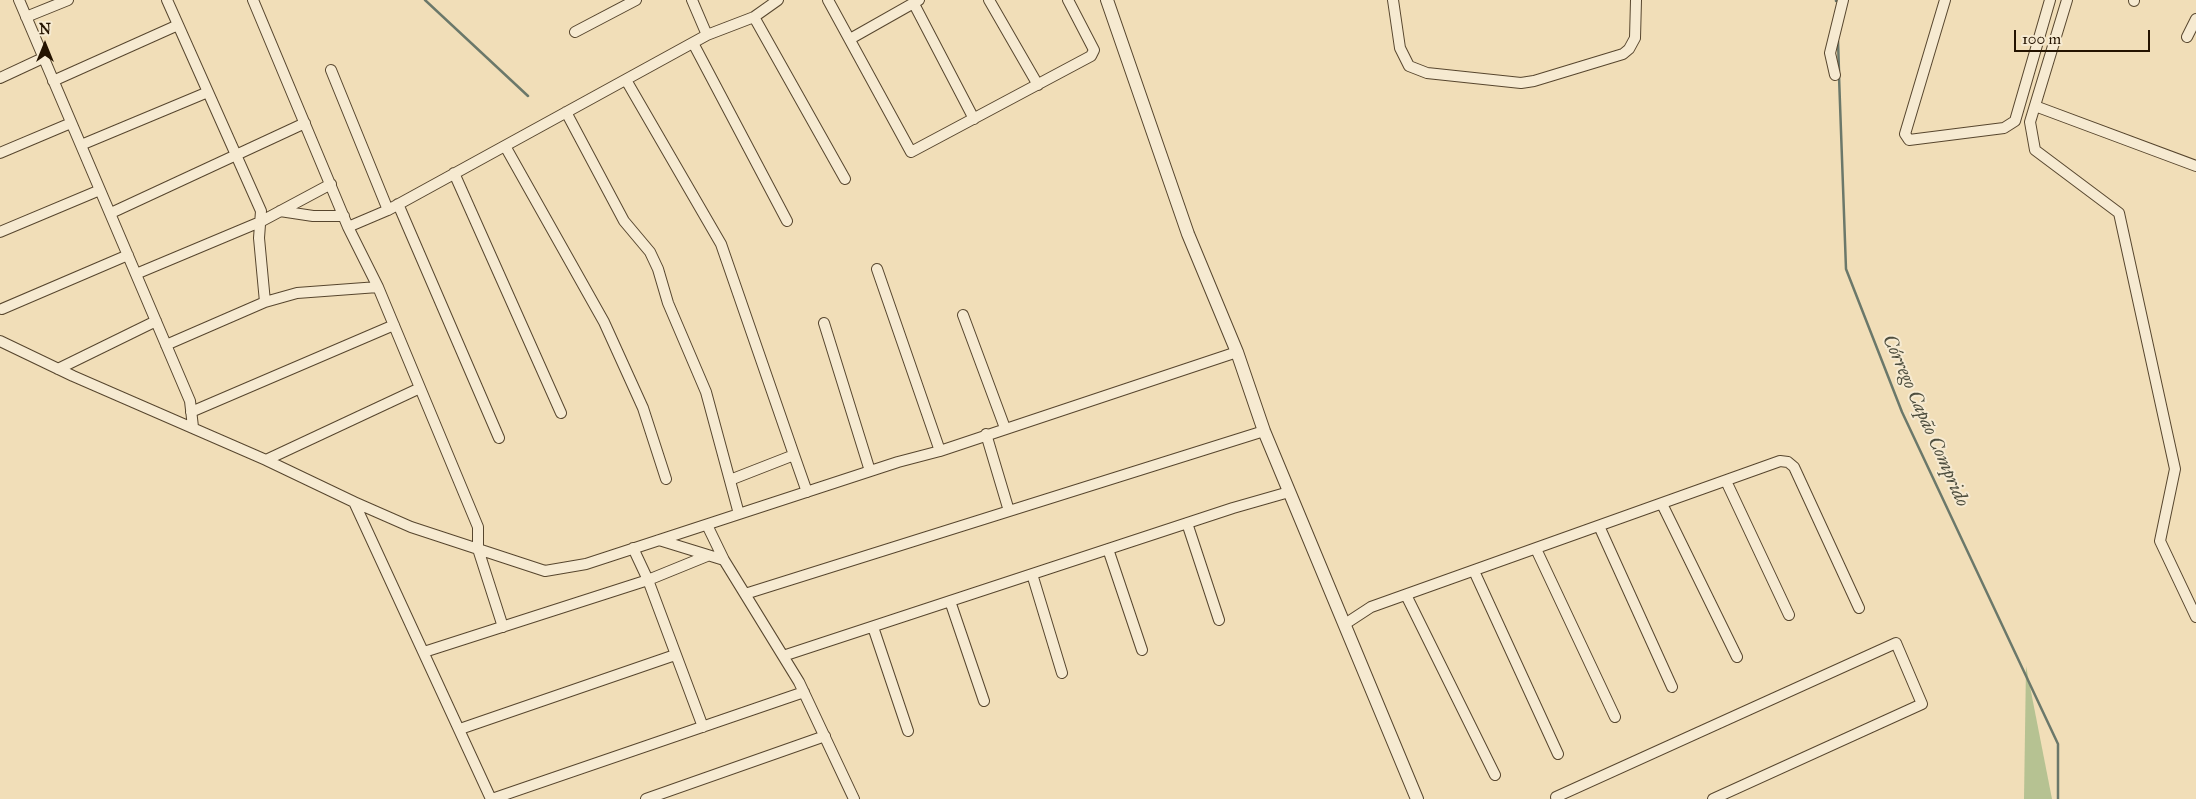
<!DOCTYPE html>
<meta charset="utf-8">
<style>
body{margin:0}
#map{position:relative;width:2196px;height:799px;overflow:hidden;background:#f1deb8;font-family:"IM FELL Great Primer",serif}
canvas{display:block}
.north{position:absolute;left:20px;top:20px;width:50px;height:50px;-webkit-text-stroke:4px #f6ead1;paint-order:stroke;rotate:0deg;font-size:14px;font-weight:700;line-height:20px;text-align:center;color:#241300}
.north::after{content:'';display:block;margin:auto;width:18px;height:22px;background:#241300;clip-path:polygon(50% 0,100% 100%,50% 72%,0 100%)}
.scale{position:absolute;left:2014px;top:30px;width:136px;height:22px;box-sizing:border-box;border:2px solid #241300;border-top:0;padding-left:6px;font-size:15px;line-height:18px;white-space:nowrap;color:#241300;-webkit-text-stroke:4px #f6ead1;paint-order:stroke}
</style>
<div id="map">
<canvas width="2196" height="799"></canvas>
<div class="north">N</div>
<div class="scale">100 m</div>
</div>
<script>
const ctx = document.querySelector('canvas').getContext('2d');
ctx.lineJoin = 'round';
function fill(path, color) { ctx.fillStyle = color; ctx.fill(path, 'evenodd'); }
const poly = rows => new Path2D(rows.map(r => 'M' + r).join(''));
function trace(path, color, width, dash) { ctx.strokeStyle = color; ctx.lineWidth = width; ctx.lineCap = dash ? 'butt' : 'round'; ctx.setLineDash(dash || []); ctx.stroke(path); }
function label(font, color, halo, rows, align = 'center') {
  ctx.font = font + ' "IM FELL Great Primer",serif'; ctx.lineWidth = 4; ctx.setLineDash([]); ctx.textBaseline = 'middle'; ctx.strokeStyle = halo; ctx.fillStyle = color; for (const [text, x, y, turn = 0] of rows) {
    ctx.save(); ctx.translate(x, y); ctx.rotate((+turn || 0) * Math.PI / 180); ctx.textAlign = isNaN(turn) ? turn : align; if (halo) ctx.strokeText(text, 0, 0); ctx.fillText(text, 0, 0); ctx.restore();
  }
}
fill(poly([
 [2026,666,2052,799,2024,799]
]), '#b6c292');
trace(poly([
 [425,0,528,96],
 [1836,0,1836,1],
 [1838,41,1839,71],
 [1839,76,1846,269,1902,412,2058,744,2058,799]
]), '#6b786a', 2.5);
const minor = poly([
 [19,0,190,401,193,427],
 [167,0,261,211,259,238,265,302],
 [253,0,348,227,388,210,707,35,754,17,778,0],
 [692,0,707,35],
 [828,0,911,152,1091,56,1094,50,1068,0],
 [989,0,1038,85],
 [1393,0,1400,48,1409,66,1427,73,1521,83,1534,81,1623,54,1629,49,1635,38,1636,0],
 [1945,0,1905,134,1909,140,2004,128,2015,121,2050,0],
 [2067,0,2030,122,2035,150,2119,213,2175,469,2160,541,2196,617],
 [2134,1,2134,0],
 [914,4,974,119],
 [26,17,68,0],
 [754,17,845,179],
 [575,32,636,0],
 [2187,37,2196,19],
 [850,39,919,0],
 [693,43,787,221],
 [331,70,388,210],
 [1835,75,1830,53,1843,0],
 [0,78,43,58],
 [626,80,721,244,794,455,730,480],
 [53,81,178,25],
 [2035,106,2196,166],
 [566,112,624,221,650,252,658,269,668,303,706,392,739,514],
 [81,145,208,92],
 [505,146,604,322,643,408,666,479],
 [0,153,71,123],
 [454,173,561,413],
 [398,204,499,438],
 [280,211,313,216,344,216],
 [111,213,305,123],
 [348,227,378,287,478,527,478,549,503,627],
 [0,232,100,190],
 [877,269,940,451],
 [136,274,260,222,331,184],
 [2,309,128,255],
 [963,315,1005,428],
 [824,323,870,471],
 [0,341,73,376,266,460,354,502,491,799],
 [166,345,265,302,297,293,378,287],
 [58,369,156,321],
 [191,412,394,325],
 [986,434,1009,511],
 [794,455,807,492],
 [266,460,420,388],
 [1726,481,1789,615],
 [354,502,411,527,545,571,586,564,898,462,940,451,1237,352],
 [1662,504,1737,657],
 [1187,523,1219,620],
 [707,525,724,560,799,682,854,799],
 [1599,526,1672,687],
 [659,540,724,560],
 [633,548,648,580,703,727],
 [1108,549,1142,650],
 [1536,549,1615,717],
 [1474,571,1558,754],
 [1032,574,1062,673],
 [745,594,1264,431],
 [1406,595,1495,775],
 [950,601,984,701],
 [1345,624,1371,607,1780,461,1788,462,1794,467,1859,608],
 [873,627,908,731],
 [424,652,648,580,707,556],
 [783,656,1233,508,1289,492],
 [460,729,675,655],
 [492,799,804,692],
 [646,799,825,736],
 [1558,799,1556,797,1896,643,1922,704,1713,799]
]);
const tertiary = poly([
 [1107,0,1188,234,1237,352,1264,431,1417,799]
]);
trace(minor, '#57462e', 12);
trace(tertiary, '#57462e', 14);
trace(minor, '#f6ead1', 10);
trace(tertiary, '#f6ead1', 12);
label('italic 19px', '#4e4e3e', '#f6ead1', [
 ["Córrego Capão Comprido",1925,421,66]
]);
</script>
